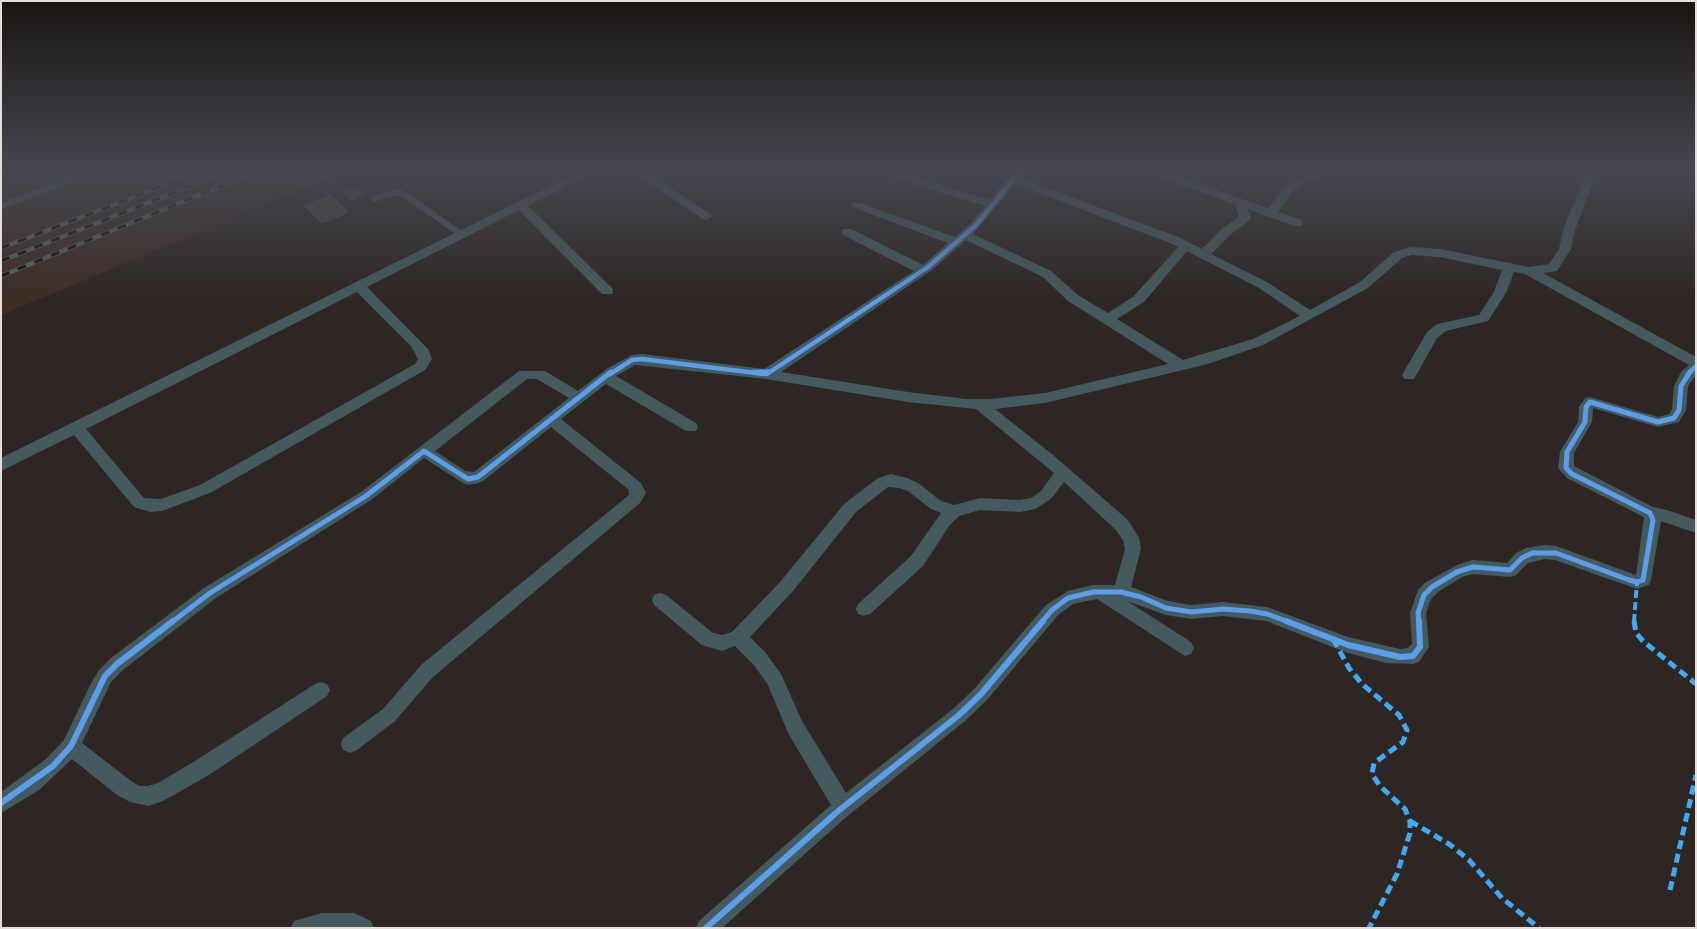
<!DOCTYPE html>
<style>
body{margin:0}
#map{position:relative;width:1697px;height:929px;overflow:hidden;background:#2e2623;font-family:Rubik,sans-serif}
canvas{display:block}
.frame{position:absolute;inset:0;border:2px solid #e6ddd9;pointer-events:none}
</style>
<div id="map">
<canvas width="1697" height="929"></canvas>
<div class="frame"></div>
</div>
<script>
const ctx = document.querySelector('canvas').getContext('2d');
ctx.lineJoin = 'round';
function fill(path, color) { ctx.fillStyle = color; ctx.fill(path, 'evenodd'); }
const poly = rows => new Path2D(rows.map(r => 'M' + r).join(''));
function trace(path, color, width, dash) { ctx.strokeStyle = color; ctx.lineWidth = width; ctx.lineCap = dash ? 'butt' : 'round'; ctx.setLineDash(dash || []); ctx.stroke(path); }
fill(poly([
 [1,172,344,172,1,315]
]), '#3e2c25');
const building = poly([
 [354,188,363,195,352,200,344,192,354,188],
 [331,195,348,212,322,223,305,206,331,195]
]);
fill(building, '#494445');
trace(building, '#585454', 1);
trace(poly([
 [374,199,395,192,402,193,461,234],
 [1,206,92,172]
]), '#445a5e', 6);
fill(poly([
 [578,172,592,172,528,206,612,288,613,291,612,294,602,294,519,210,367,287,428,349,432,359,425,370,210,493,162,511,150,512,134,507,74,435,1,471,1,458,578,172],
 [357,292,411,346,418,359,415,364,200,485,161,499,144,498,86,429,357,292],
 [633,172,646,172,713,216,707,220,703,219,633,172],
 [881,172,898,172,990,200,1013,172,1024,172,1020,178,1178,237,1202,249,1223,228,1239,217,1235,204,1151,174,1150,172,1165,172,1268,208,1287,185,1313,172,1326,172,1295,189,1278,212,1302,220,1302,226,1294,226,1248,209,1251,218,1249,221,1231,234,1211,254,1267,282,1310,310,1360,282,1394,252,1411,247,1440,249,1529,267,1549,264,1559,249,1563,230,1586,172,1597,172,1575,230,1571,249,1557,271,1543,273,1696,357,1696,375,1688,386,1686,410,1679,422,1658,427,1593,408,1592,422,1574,453,1574,466,1653,507,1667,510,1696,520,1696,533,1661,521,1651,580,1649,585,1637,589,1555,560,1545,559,1528,563,1516,575,1510,577,1473,574,1462,577,1438,592,1431,599,1426,613,1429,647,1419,662,1413,664,1386,663,1348,653,1266,621,1223,616,1191,619,1166,615,1127,601,1191,642,1194,648,1191,654,1185,656,1097,599,1073,604,1058,615,987,700,965,721,844,819,722,928,696,928,699,921,831,805,788,733,768,685,754,665,735,646,722,651,702,645,654,605,652,600,654,595,660,593,666,595,713,633,722,635,732,632,781,581,844,504,878,478,891,474,907,478,918,483,941,501,954,505,980,498,1020,500,1031,498,1041,491,1054,473,976,409,908,402,766,379,635,365,616,376,696,423,698,427,696,431,686,431,606,384,561,419,641,483,646,493,640,503,433,677,395,721,357,750,350,753,343,750,341,744,343,738,383,709,421,665,629,495,629,490,551,427,483,481,478,483,468,485,463,483,424,458,371,500,216,598,123,670,111,682,82,743,131,781,139,786,148,786,158,783,195,761,315,684,321,682,327,684,330,690,327,696,209,775,163,801,148,806,130,802,117,795,72,759,39,790,1,813,1,792,46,759,64,740,91,683,99,670,111,658,204,588,361,492,519,371,545,371,578,391,608,368,632,355,642,354,764,369,914,271,843,235,841,232,843,229,851,229,923,265,948,243,852,207,852,203,860,203,955,237,972,222,985,206,883,174,881,172],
 [1015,184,1170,243,1178,247,1134,296,1108,313,1078,295,1051,271,973,234,1015,184],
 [966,240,1043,277,1068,301,1168,364,1045,393,990,399,967,399,908,392,781,372,932,270,966,240],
 [1187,251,1259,288,1300,316,1253,339,1183,360,1117,319,1144,302,1187,251],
 [1412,255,1440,257,1502,270,1494,292,1479,315,1437,324,1427,332,1402,375,1404,379,1414,379,1437,338,1446,331,1488,321,1506,293,1514,272,1525,274,1689,365,1681,372,1674,386,1672,409,1669,414,1658,417,1590,397,1585,398,1579,407,1578,422,1560,452,1558,468,1567,478,1644,517,1636,575,1556,546,1545,545,1526,548,1516,553,1507,563,1473,560,1457,565,1426,582,1418,590,1410,613,1412,644,1408,648,1400,649,1348,637,1267,607,1223,602,1191,605,1168,601,1131,587,1141,549,1139,538,1128,520,1053,455,995,409,1045,403,1208,364,1263,345,1368,288,1402,258,1412,255],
 [527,379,537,379,569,398,474,472,465,471,435,451,527,379],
 [1064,482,1116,530,1123,540,1125,549,1115,585,1093,585,1068,591,1046,605,975,688,953,709,846,793,802,721,781,674,766,653,750,637,793,591,856,512,888,487,899,488,908,491,931,509,941,513,911,556,858,604,856,609,858,614,864,616,870,614,923,566,949,526,959,516,980,510,1020,512,1035,509,1051,499,1064,482],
 [322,913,354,913,371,921,374,928,291,928,294,921,322,913]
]), '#445a5e');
const rail = poly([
 [1,248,199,172],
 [1,261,226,172],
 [1,276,256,172]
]);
trace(rail, '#586262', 4.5);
trace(rail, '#16100d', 3, [9]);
trace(poly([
 [1634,622,1637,582]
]), '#3fa9f5', 4, [8, 4]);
trace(poly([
 [1634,621,1636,633,1643,641,1696,684],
 [1333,639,1349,668,1362,684,1399,715,1407,730,1403,742,1374,763,1372,774,1380,786,1405,809,1410,821,1410,833,1397,874,1369,928],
 [1410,821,1449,844,1469,860,1502,898,1539,928],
 [1670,890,1696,775]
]), '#3fa9f5', 5, [9, 5]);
trace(poly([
 [610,374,632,360,642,359,764,374],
 [767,374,928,267,976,225,1019,172],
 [1688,374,1696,366]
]), '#5a9eea', 4.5);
trace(poly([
 [753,372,769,372],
 [172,622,210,593,366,496,424,451,468,479,478,477,611,372],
 [1042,622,1052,610,1068,598,1093,592,1121,592,1141,597,1166,608,1191,612,1223,609,1250,611,1267,614,1289,622],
 [1419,622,1418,613,1424,595,1432,587,1457,572,1473,567,1510,570,1522,558,1532,553,1556,553,1629,580,1637,582,1643,580,1653,520,1650,513,1572,474,1566,468,1567,452,1585,422,1586,407,1590,402,1658,422,1674,418,1679,410,1681,386,1690,372]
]), '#5a9eea', 5);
trace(poly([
 [1286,621,1348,645,1400,657,1413,656,1420,647,1419,621],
 [1,803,53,766,71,746,105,676,117,664,173,621],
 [706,928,837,812,959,715,981,694,1043,621]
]), '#5a9eea', 6);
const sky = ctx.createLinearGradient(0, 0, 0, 302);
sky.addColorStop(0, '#191513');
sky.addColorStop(0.57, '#464750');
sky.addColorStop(1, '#46475000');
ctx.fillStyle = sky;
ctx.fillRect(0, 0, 1697, 302);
</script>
